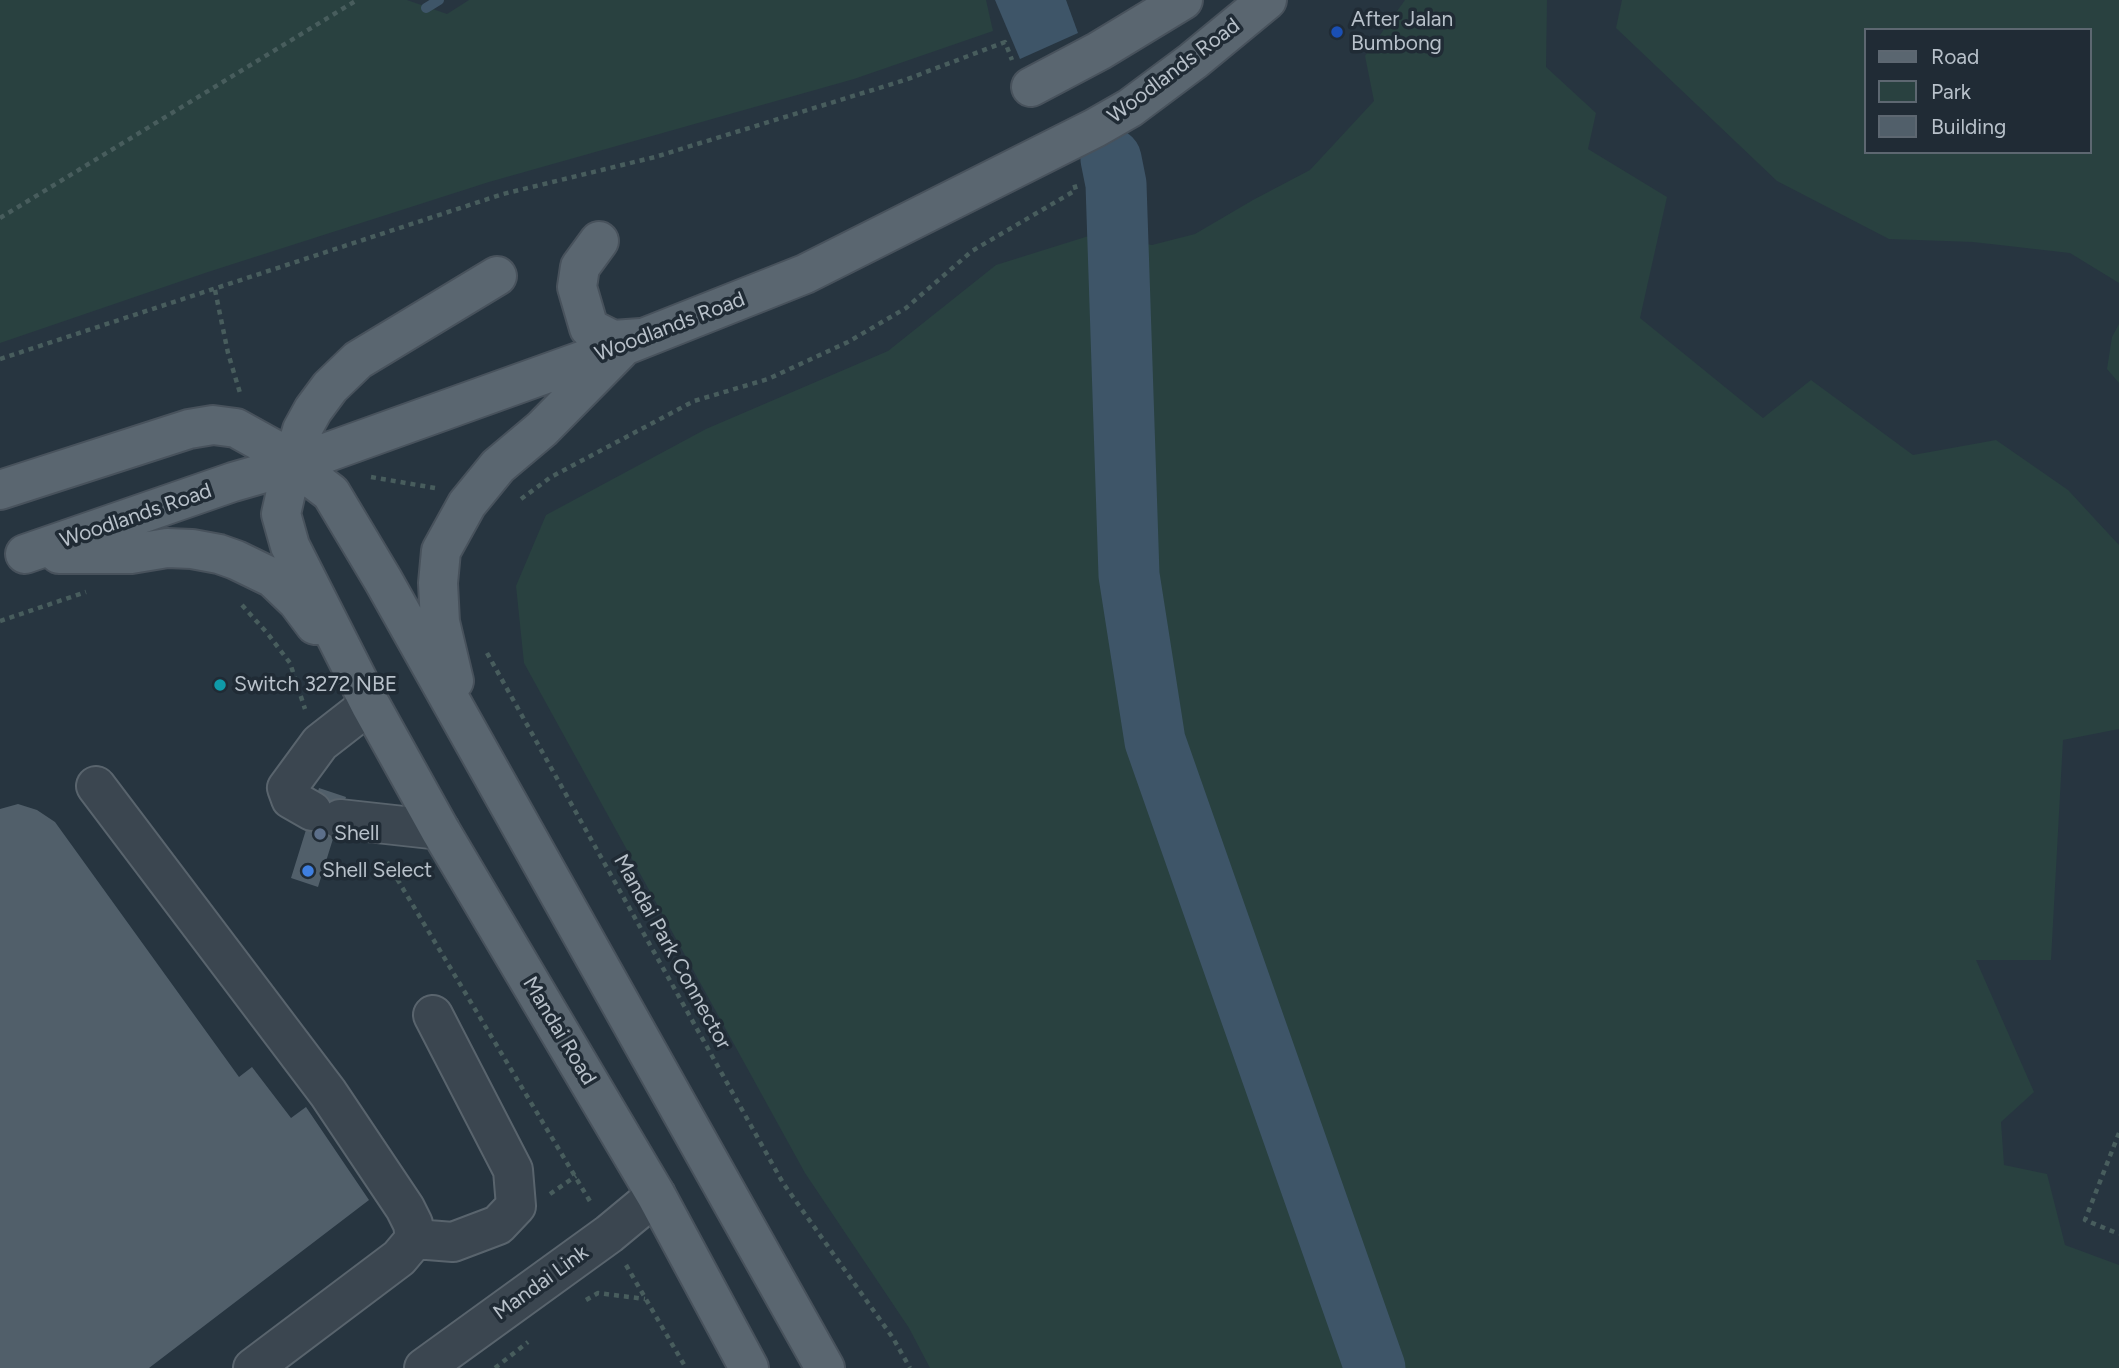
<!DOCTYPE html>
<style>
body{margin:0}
#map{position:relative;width:2119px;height:1368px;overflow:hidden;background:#273540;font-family:Figtree,sans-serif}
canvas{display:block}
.legend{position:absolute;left:1864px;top:28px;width:228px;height:126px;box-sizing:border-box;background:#202b35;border:2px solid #5d6771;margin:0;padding:9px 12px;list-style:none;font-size:21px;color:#b8c1ca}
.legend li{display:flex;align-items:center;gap:14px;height:35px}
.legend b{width:35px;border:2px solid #5d6771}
</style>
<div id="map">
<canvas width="2119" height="1368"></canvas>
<ul class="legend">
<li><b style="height:9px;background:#5a6670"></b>Road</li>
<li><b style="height:19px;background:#294140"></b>Park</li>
<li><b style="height:19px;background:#515f6a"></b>Building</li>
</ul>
</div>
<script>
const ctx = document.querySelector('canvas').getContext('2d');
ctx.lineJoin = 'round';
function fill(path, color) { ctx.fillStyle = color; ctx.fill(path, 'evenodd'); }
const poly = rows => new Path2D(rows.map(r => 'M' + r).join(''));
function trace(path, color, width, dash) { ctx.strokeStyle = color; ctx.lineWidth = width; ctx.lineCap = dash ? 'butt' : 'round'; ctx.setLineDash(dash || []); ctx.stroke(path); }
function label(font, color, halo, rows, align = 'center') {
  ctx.font = font + ' Figtree,sans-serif'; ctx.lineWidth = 7; ctx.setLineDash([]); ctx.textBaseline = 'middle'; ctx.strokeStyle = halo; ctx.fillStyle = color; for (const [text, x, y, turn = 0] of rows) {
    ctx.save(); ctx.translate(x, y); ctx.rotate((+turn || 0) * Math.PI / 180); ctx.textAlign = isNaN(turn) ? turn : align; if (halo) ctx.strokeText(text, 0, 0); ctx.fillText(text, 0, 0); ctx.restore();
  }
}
fill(poly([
 [0,0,407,0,447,14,469,0,986,0,993,31,854,79,489,182,208,272,0,343],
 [1405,0,1547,0,1546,67,1596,113,1588,149,1667,197,1640,318,1763,418,1811,380,1913,455,1996,440,2068,490,2119,545,2119,729,2063,740,2051,960,1976,960,2034,1092,2001,1122,2004,1165,2047,1174,2065,1245,2119,1265,2119,1368,930,1368,909,1328,805,1173,524,663,516,586,546,515,706,429,888,351,996,265,1095,234,1152,245,1195,234,1253,200,1310,170,1374,101,1365,56],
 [1622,0,2119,0,2119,283,2070,253,1973,242,1889,239,1777,181,1616,28],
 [1865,30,2089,30,2089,152,1865,152],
 [2119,324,2119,383,2107,369,2112,337]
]), '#294140');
fill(poly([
 [995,0,1066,0,1078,33,1020,59]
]), '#3e5568');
trace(poly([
 [426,8,439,0]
]), '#3e5568', 10);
trace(poly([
 [1111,159,1116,184,1129,575,1155,741,1375,1368]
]), '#3e5568', 61);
fill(poly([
 [319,788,346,797,318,887,291,878],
 [18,804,37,810,55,822,239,1077,252,1067,291,1118,306,1107,369,1200,149,1368,0,1368,0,809]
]), '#515f6a');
const minor = poly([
 [96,786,328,1093,405,1208,413,1224,415,1239],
 [312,811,291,799,287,788,320,743,370,704],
 [340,819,440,830],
 [415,1239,453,1242,498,1225,516,1206,513,1170,433,1015],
 [253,1368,399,1258,415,1239],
 [424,1368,609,1234,656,1195]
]);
const major = poly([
 [1031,87,1099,51,1183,0],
 [599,241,580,267,577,287,589,328,613,340,641,338],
 [497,276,358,360,330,387,313,410,302,430,292,465,281,514,290,546,370,704,440,830,656,1195,749,1368],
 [0,490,189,429,213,425,236,428,272,448,331,493,383,580,825,1368],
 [25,554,233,482,292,465,626,345,805,274,1095,128,1130,108,1193,61,1267,0],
 [59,554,131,554,167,548,192,549,219,554,236,560,273,578,297,601,315,625],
 [454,681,440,622,438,583,441,551,467,504,498,466,542,429,619,351]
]);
trace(minor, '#59646d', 42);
trace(major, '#48525c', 42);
trace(poly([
 [0,218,357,0],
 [215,290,228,353,240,393],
 [0,359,503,194,655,157,905,80,1005,42,1012,60],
 [371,477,435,488],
 [521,499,551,477,694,401,768,379,848,342,906,308,972,251,1076,190,1073,180],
 [242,605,268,634,290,663,305,709],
 [0,621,86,592],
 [487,653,783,1183,893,1338,910,1368],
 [387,862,591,1203],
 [2119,1133,2085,1220,2119,1234],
 [550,1194,576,1176],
 [626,1265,686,1368],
 [586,1300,598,1293,645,1299],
 [495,1368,528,1342]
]), '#485d5d', 4.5, [5, 5]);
trace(minor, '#3b4650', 38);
trace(major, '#5a6670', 38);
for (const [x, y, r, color] of [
 [1337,32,7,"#1a4fb4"],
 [220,685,7,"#0f9aa8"],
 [320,834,7,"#5c6f8a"],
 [308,871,7,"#3f7fe0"]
]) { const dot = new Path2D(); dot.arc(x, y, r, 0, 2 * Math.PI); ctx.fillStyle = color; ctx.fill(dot); trace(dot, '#202b35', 2.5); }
label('21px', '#b8c1ca', '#202b35', [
 ["After Jalan",1351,20],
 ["Bumbong",1351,44],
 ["Switch 3272 NBE",234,685],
 ["Shell",334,834],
 ["Shell Select",322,871]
], 'left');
label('21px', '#b8c1ca', '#202b35', [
 ["Woodlands Road",1174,71,-37],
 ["Woodlands Road",670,327,-21],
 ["Woodlands Road",136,516,-19],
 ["Mandai Park Connector",672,952,61],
 ["Mandai Road",559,1031,59],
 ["Mandai Link",541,1283,-36]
]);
</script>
